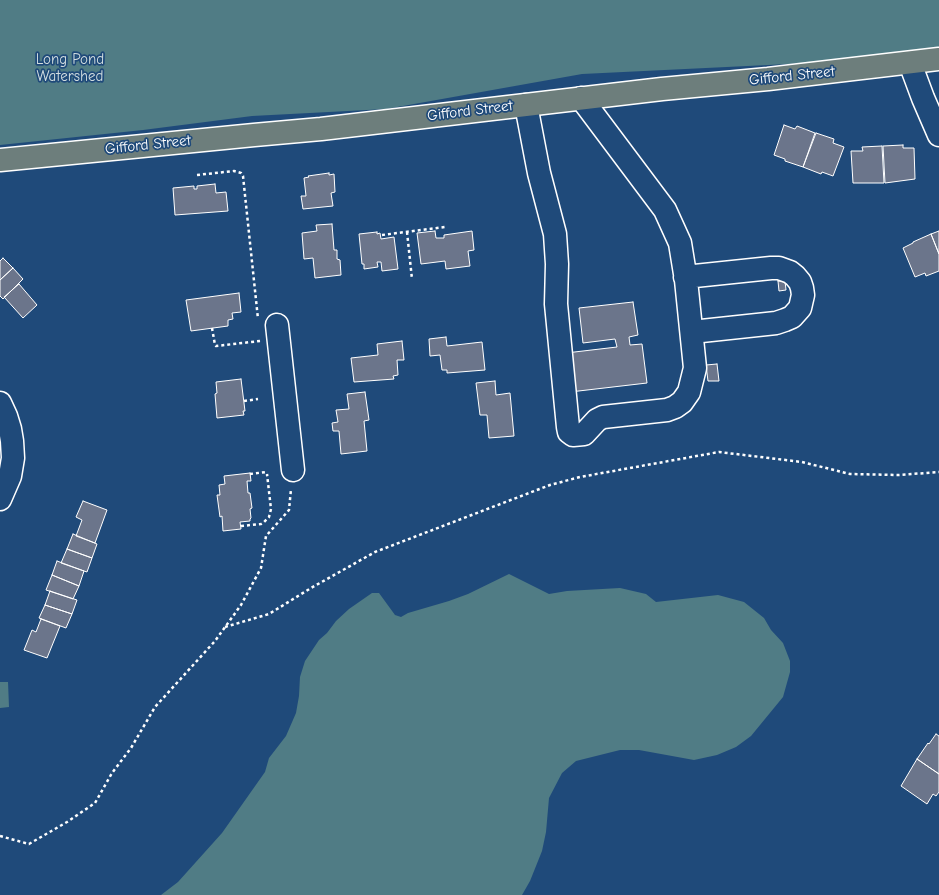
<!DOCTYPE html>
<style>
body{margin:0}
canvas{display:block;background:#1f4a7a}
</style>
<canvas width="939" height="895"></canvas>
<script>
const ctx = document.querySelector('canvas').getContext('2d');
ctx.lineJoin = 'round';
function fill(path, color) { ctx.fillStyle = color; ctx.fill(path, 'evenodd'); }
const poly = rows => new Path2D(rows.map(r => 'M' + r).join(''));
function trace(path, color, width, dash) { ctx.strokeStyle = color; ctx.lineWidth = width; ctx.lineCap = dash ? 'butt' : 'round'; ctx.setLineDash(dash || []); ctx.stroke(path); }
function label(font, color, halo, rows, align = 'center') {
  ctx.font = font + ' "Comic Neue",sans-serif'; ctx.lineWidth = 3.5; ctx.setLineDash([]); ctx.textBaseline = 'middle'; ctx.strokeStyle = halo; ctx.fillStyle = color; for (const [text, x, y, turn = 0] of rows) {
    ctx.save(); ctx.translate(x, y); ctx.rotate((+turn || 0) * Math.PI / 180); ctx.textAlign = isNaN(turn) ? turn : align; if (halo) ctx.strokeText(text, 0, 0); ctx.fillText(text, 0, 0); ctx.restore();
  }
}
fill(poly([
 [0,0,939,0,939,53,871,60,582,74,386,109,252,116,143,130,0,145],
 [509,574,549,594,567,591,620,588,646,594,656,602,718,595,744,602,764,618,771,630,783,643,790,661,790,672,783,697,751,736,736,747,717,755,694,760,639,750,620,750,576,761,562,773,549,798,546,832,542,851,530,881,522,895,161,895,178,882,222,833,265,772,269,758,286,736,296,713,299,696,300,677,305,661,319,640,327,633,336,621,349,609,372,593,379,593,395,615,401,617,408,613,449,601,468,594],
 [0,682,8,682,9,707,0,708]
]), '#507c85');
const building = poly([
 [784,125,795,129,797,126,815,133,803,167,785,161,785,159,774,155,784,125],
 [816,133,834,139,833,143,844,147,833,176,822,172,821,174,803,167,816,133],
 [903,145,903,148,914,148,915,179,885,183,883,146,903,145],
 [882,146,884,183,853,183,851,151,863,151,862,147,882,146],
 [329,173,329,175,334,174,335,192,331,193,333,206,303,209,301,196,306,196,304,178,309,177,308,176,329,173],
 [215,184,216,193,226,192,228,211,175,215,173,188,194,186,194,189,197,189,197,186,215,184],
 [332,224,334,250,337,250,337,259,340,260,341,275,315,278,313,258,304,259,302,233,317,231,316,225,332,224],
 [435,231,436,238,444,238,444,235,472,231,474,250,468,251,470,266,446,269,445,261,421,264,417,233,435,231],
 [939,231,939,254,931,234,939,231],
 [377,232,377,234,380,233,381,239,394,237,398,269,382,271,381,262,377,262,378,267,364,269,364,264,362,264,359,234,377,232],
 [931,234,939,254,939,271,926,276,925,273,915,277,903,248,913,243,913,242,931,234],
 [3,258,13,268,0,280,0,261,3,258],
 [13,268,23,279,3,299,0,296,0,280,13,268],
 [778,281,785,281,786,290,779,291,778,281],
 [19,284,37,305,23,318,4,297,19,284],
 [239,293,241,312,232,313,233,319,228,320,228,326,191,331,186,300,239,293],
 [633,302,638,335,629,337,630,345,642,344,647,383,570,392,566,353,617,347,615,339,583,343,579,308,633,302],
 [446,337,447,346,482,342,485,370,447,373,447,370,442,370,440,355,430,356,429,339,446,337],
 [402,341,404,360,397,360,398,375,393,376,394,379,354,382,351,358,378,355,377,344,402,341],
 [717,364,719,381,708,381,706,365,717,364],
 [241,379,245,411,243,411,244,415,217,418,215,394,217,393,216,382,241,379],
 [495,381,496,395,510,393,514,436,489,438,487,415,480,415,476,383,495,381],
 [365,392,369,420,364,421,367,451,341,454,339,431,333,431,332,423,338,422,336,410,349,409,347,394,365,392],
 [250,473,251,481,247,481,248,493,250,493,252,508,250,509,251,518,250,519,250,521,240,522,241,529,223,531,222,516,220,517,217,495,220,495,219,485,225,484,224,476,250,473],
 [83,501,107,510,95,543,76,536,82,520,76,517,83,501],
 [73,534,97,544,92,558,67,549,73,534],
 [67,549,92,558,87,572,61,563,67,549],
 [57,561,84,571,79,586,52,575,57,561],
 [52,575,79,586,73,599,46,590,52,575],
 [50,591,77,600,72,614,45,605,50,591],
 [45,605,72,614,66,628,39,618,45,605],
 [41,619,60,626,47,658,24,650,32,630,36,632,41,619],
 [936,734,939,736,939,774,917,759,928,743,929,744,936,734],
 [917,759,939,774,939,792,936,796,933,794,927,804,901,786,917,759]
]);
fill(building, '#6b758b');
trace(building, '#fff', 1);
const minor = poly([
 [910,63,923,98,939,135],
 [526,105,539,173,555,234,557,264,556,304,568,427,569,432,573,435,584,434,597,420,603,417,667,410,675,407,682,402,689,392,695,368,686,280,680,243,665,210,581,98],
 [685,277,771,268,779,268,790,272,795,276,800,282,802,288,803,295,800,308,792,317,785,320,776,323,692,332],
 [277,325,293,470],
 [0,403,6,416,10,429,12,441,13,458,10,476,0,499]
]);
const major = poly([
 [0,160,254,135,321,129,662,89,768,79,939,59]
]);
trace(minor, '#fff', 25);
trace(major, '#fff', 25);
trace(poly([
 [197,175,234,171,241,173,243,176,258,319],
 [407,232,412,279],
 [382,235,445,227],
 [212,328,215,345,216,346,260,341],
 [244,401,258,399],
 [250,474,266,472],
 [241,526,261,524,264,522,269,517,271,509,267,474],
 [225,627,269,614,311,588,375,552,550,485,580,477,719,452,802,462,850,474,899,475,939,472],
 [0,836,29,844,67,822,95,803,112,773,131,748,155,707,215,641,241,605,261,568,266,536,289,510,291,489]
]), '#fff', 2.5, [3, 3]);
trace(minor, '#1f4a7a', 22);
trace(major, '#6d7e7c', 22);
label('15px', '#d3dee0', '#1f4a7a', [
 ["Long Pond",70,60],
 ["Watershed",70,77]
]);
label('15px', '#fff', '#1f4a7a', [
 ["Gifford Street",792,76,-6],
 ["Gifford Street",470,111,-7],
 ["Gifford Street",148,145,-6]
]);
</script>
